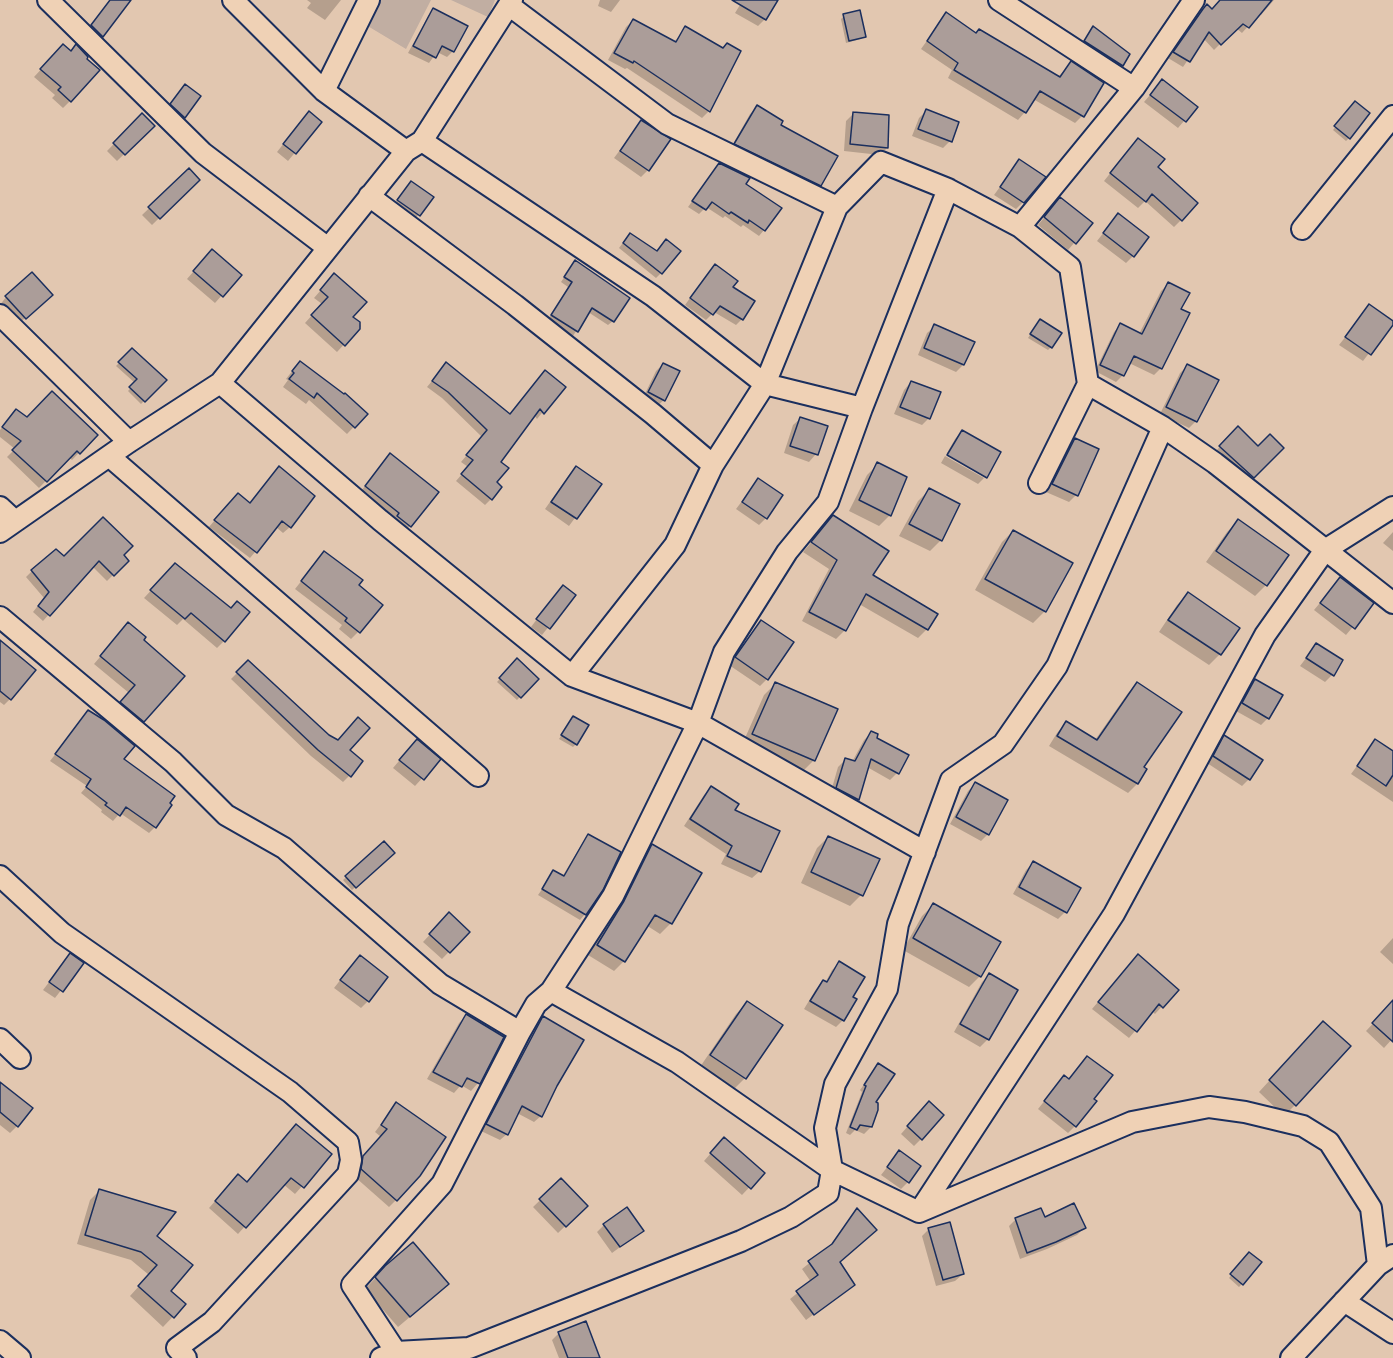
<!DOCTYPE html>
<style>
body{margin:0}
canvas{display:block;background:#e2c7b0}
</style>
<canvas width="1393" height="1358"></canvas>
<script>
const ctx = document.querySelector('canvas').getContext('2d');
ctx.lineJoin = 'round';
function fill(path, color) { ctx.fillStyle = color; ctx.fill(path, 'evenodd'); }
const poly = rows => new Path2D(rows.map(r => 'M' + r).join(''));
function trace(path, color, width, dash) { ctx.strokeStyle = color; ctx.lineWidth = width; ctx.lineCap = dash ? 'butt' : 'round'; ctx.setLineDash(dash || []); ctx.stroke(path); }
fill(poly([
 [373,0,431,0,406,49,361,22],
 [451,0,495,0,488,17]
]), '#c1aea2');
fill(poly([
 [110,0,120,0,126,4,95,43,84,33],
 [307,0,341,0,325,20,307,8,311,3],
 [600,0,620,0,611,12,598,6],
 [743,0,776,0,765,19,758,26,735,13],
 [1220,0,1274,0,1261,15,1259,14,1242,33,1236,28,1214,50,1203,38,1183,67,1168,58,1197,17,1201,12,1212,11],
 [434,10,453,51,447,57,437,52,429,63,408,53,428,16],
 [946,14,975,34,1058,77,1071,63,1102,83,1082,116,1075,123,1033,99,1025,112,1018,120,948,78,952,70,921,49],
 [844,16,864,36,861,39,846,43,841,19],
 [633,20,674,42,686,28,722,49,739,52,709,111,702,118,627,68,625,69,608,60,626,27],
 [1093,28,1128,55,1115,73,1078,48],
 [56,53,70,101,63,108,52,98,55,95,34,77],
 [1162,81,1196,107,1178,128,1144,102],
 [185,86,199,96,177,124,164,112],
 [757,107,779,126,820,185,812,192,729,151,750,114],
 [1352,107,1349,138,1346,141,1333,130],
 [926,111,950,141,943,148,912,136,919,118],
 [853,114,887,148,880,155,844,151,846,121],
 [142,115,153,126,117,161,107,151],
 [302,120,320,122,288,161,277,152],
 [641,122,648,170,641,177,614,158],
 [1131,147,1156,168,1181,220,1174,227,1145,201,1138,208,1104,181],
 [1019,161,1023,202,1016,209,994,195],
 [719,164,744,184,764,230,759,236,743,225,741,227,725,216,723,218,706,207,699,214,688,207],
 [189,170,198,180,152,225,142,215],
 [411,183,432,197,412,223,391,208],
 [1054,206,1075,242,1068,250,1038,225],
 [1112,222,1133,256,1126,263,1097,241],
 [625,240,657,252,666,241,661,273,656,278,619,248],
 [205,258,240,275,215,303,187,279],
 [571,267,613,321,608,325,588,312,573,336,548,320,568,287,561,282],
 [709,272,731,288,742,319,736,325,714,312,706,320,685,305],
 [327,283,351,317,361,326,337,352,305,323,322,304,314,298],
 [1168,284,1179,309,1188,314,1161,368,1154,375,1129,363,1123,375,1116,382,1095,371,1114,332,1120,325,1139,334,1161,291],
 [6,297,44,302,18,324,0,305],
 [1370,306,1393,322,1363,361,1339,345],
 [1037,324,1051,347,1048,350,1028,338],
 [935,326,963,365,956,372,918,355,927,333],
 [132,350,165,380,141,404,128,391,135,383,116,366],
 [446,364,509,416,563,387,537,419,534,415,499,462,491,499,485,505,456,481,468,467,461,462,482,437,442,398,427,387],
 [663,364,664,400,656,407,642,400,656,371],
 [1187,366,1196,421,1189,428,1160,414,1180,373],
 [293,370,366,414,347,434,309,400,306,404,283,387,288,380,286,379],
 [911,382,929,418,922,425,894,414,904,390],
 [10,418,27,419,96,435,72,460,69,457,39,488,7,457,15,449,0,437,0,430],
 [801,418,816,454,809,462,784,453,793,425],
 [1238,428,1258,448,1281,448,1246,484,1213,454],
 [962,431,986,475,947,453,955,439],
 [1075,439,1076,495,1069,502,1046,492,1068,447],
 [945,456,984,478,978,484,941,463],
 [383,462,410,526,403,533,359,494],
 [878,464,890,515,879,526,849,511,867,475],
 [576,468,600,484,569,526,545,509,569,475],
 [273,475,290,527,283,533,276,527,250,558,209,527,231,501,249,504],
 [758,480,766,518,759,525,736,509],
 [929,490,941,540,930,551,899,536,918,501],
 [834,516,871,575,927,629,918,638,859,604,845,630,836,639,802,621,829,569,803,552],
 [1238,521,1266,585,1255,596,1206,562,1227,532],
 [1013,531,1071,564,1044,612,1033,623,975,590,1002,542],
 [1393,532,1393,551,1383,543],
 [122,555,127,561,107,581,92,566,43,621,33,612,44,598,26,577,32,571],
 [318,560,357,586,358,632,351,639,339,629,342,625,295,589],
 [168,572,224,641,217,648,183,619,177,625,144,598],
 [1340,579,1372,604,1346,635,1314,610],
 [556,594,574,595,542,635,531,627],
 [1188,594,1238,628,1220,654,1209,665,1159,632,1177,605],
 [761,622,767,679,760,686,729,665],
 [128,624,143,721,136,728,114,710,129,693,94,664],
 [1316,645,1332,675,1325,682,1300,666],
 [0,651,10,699,4,705,0,702],
 [517,660,537,679,517,700,497,682],
 [248,662,329,736,348,751,349,776,343,782,311,756,231,679],
 [1255,681,1268,718,1261,725,1236,711,1248,688],
 [775,684,814,760,803,771,742,745,764,695],
 [1137,684,1142,768,1145,770,1137,784,1128,793,1049,746,1057,733,1066,723,1095,740,1128,693],
 [88,712,122,759,155,827,149,833,120,813,113,821,101,812,102,810,81,793,87,786,50,761],
 [573,717,576,744,573,747,559,739],
 [871,733,897,773,890,780,867,767,857,800,850,807,830,795,838,767,845,760,852,762,864,740],
 [1224,737,1249,779,1242,786,1207,763,1217,744],
 [410,748,439,760,415,786,393,768],
 [1368,751,1393,775,1393,802,1351,774],
 [975,784,988,834,981,841,950,824,968,791],
 [711,788,733,811,760,871,752,878,721,864,726,854,684,826,704,795],
 [588,836,585,914,580,920,538,895,554,872,562,877,583,842],
 [828,837,861,895,850,906,801,883,817,848],
 [384,844,393,853,352,890,343,880],
 [652,845,700,873,671,923,660,934,646,925,624,961,614,971,588,955,614,913,642,856],
 [1033,863,1079,888,1065,912,1058,919,1013,894,1026,870],
 [933,905,980,976,969,987,903,950,922,916],
 [449,914,468,932,442,959,423,942],
 [1393,938,1393,964,1380,952],
 [70,955,82,963,55,998,43,990],
 [839,963,851,998,843,1020,836,1027,804,1009,816,989,823,982,825,983,832,970],
 [1131,963,1177,990,1155,1014,1152,1011,1129,1038,1092,1009],
 [353,964,368,1001,361,1008,334,988],
 [989,975,1016,991,987,1040,980,1047,954,1032,982,982],
 [1393,1002,1393,1038,1384,1048,1366,1031],
 [747,1003,781,1026,745,1078,734,1089,700,1067,736,1014],
 [466,1016,502,1037,478,1083,471,1091,461,1085,454,1093,427,1079,459,1023],
 [543,1018,556,1085,541,1116,534,1122,517,1113,507,1134,500,1140,481,1131,537,1024],
 [1312,1034,1295,1105,1284,1116,1259,1092],
 [1087,1058,1075,1126,1068,1133,1038,1109,1058,1084,1068,1080],
 [878,1065,873,1103,879,1104,870,1128,864,1134,855,1130,850,1135,846,1133,862,1092,860,1090],
 [0,1084,17,1126,10,1133,0,1125],
 [396,1104,396,1200,389,1207,355,1177,356,1165,381,1137,375,1132],
 [922,1110,921,1139,914,1146,901,1134],
 [717,1146,763,1173,742,1195,704,1161],
 [899,1152,908,1182,901,1189,881,1175],
 [330,1155,295,1194,283,1184,238,1234,209,1208,231,1183,247,1183],
 [561,1180,586,1206,558,1233,533,1207],
 [99,1191,155,1237,169,1291,184,1305,163,1327,130,1296,149,1275,131,1260,77,1244,90,1200],
 [857,1210,838,1262,854,1284,806,1320,790,1299,811,1282,802,1269,828,1248],
 [1016,1219,1084,1228,1077,1235,1047,1249,1020,1259,1009,1226],
 [604,1225,642,1231,612,1253,597,1232],
 [929,1229,963,1274,955,1281,936,1286,922,1236],
 [1249,1254,1242,1284,1239,1287,1229,1278],
 [386,1267,436,1295,398,1327,365,1289],
 [559,1333,599,1358,559,1358,552,1340]
]), '#0003');
const building = poly([
 [110,0,131,0,103,37,91,25,110,0],
 [732,0,778,0,766,20,732,0],
 [1220,0,1272,0,1249,28,1243,24,1221,45,1209,32,1190,62,1173,52,1203,9,1207,4,1212,9,1220,0],
 [433,8,468,26,454,52,442,46,436,58,413,46,433,8],
 [860,10,866,37,849,41,843,14,860,10],
 [946,12,976,33,979,29,1060,77,1071,61,1104,83,1084,117,1040,91,1026,113,954,70,958,63,927,41,946,12],
 [633,19,676,42,685,26,723,48,727,43,741,51,710,112,634,61,633,63,614,53,633,19],
 [1093,26,1130,54,1123,66,1084,41,1093,26],
 [63,44,71,51,76,44,88,57,87,59,100,70,71,102,58,90,61,87,40,69,63,44],
 [1162,79,1198,107,1186,122,1150,95,1162,79],
 [185,84,201,96,185,118,170,104,185,84],
 [1355,101,1370,113,1350,139,1334,126,1355,101],
 [757,105,783,121,781,125,838,156,821,186,734,144,757,105],
 [926,109,959,122,952,142,918,129,926,109],
 [309,111,322,122,296,154,283,144,309,111],
 [853,112,889,115,888,148,850,144,853,112],
 [142,113,155,126,125,155,113,143,142,113],
 [641,120,671,139,649,171,620,151,641,120],
 [1138,138,1165,159,1158,167,1198,203,1182,221,1152,194,1146,202,1110,173,1138,138],
 [1019,159,1046,177,1024,203,1000,187,1019,159],
 [719,163,750,178,746,184,782,208,765,231,749,220,748,223,731,212,729,214,712,202,706,210,692,201,719,163],
 [189,168,200,180,160,219,148,207,189,168],
 [411,181,434,197,420,216,397,200,411,181],
 [1060,197,1093,223,1076,244,1044,217,1060,197],
 [1118,213,1149,237,1134,257,1103,233,1118,213],
 [630,233,657,251,666,239,681,251,662,274,623,243,630,233],
 [212,249,242,275,223,297,193,271,212,249],
 [575,260,630,298,614,322,592,308,578,332,551,315,572,282,564,277,575,260],
 [715,264,738,281,733,287,755,301,743,320,720,306,713,315,690,298,715,264],
 [32,272,53,295,26,319,5,296,32,272],
 [334,273,367,302,353,317,360,322,360,329,345,346,311,315,328,297,320,290,334,273],
 [1168,282,1190,293,1181,309,1190,313,1162,369,1134,356,1124,376,1100,365,1120,323,1142,334,1168,282],
 [1369,304,1393,321,1393,325,1371,355,1345,337,1369,304],
 [1040,319,1062,333,1052,348,1030,334,1040,319],
 [934,324,975,342,964,365,924,348,934,324],
 [132,348,167,380,145,402,129,387,137,379,118,362,132,348],
 [300,361,344,394,345,393,368,414,355,428,317,393,314,398,289,379,294,373,292,371,300,361],
 [446,362,510,414,545,370,566,387,544,414,540,409,501,462,509,468,497,482,502,487,492,500,461,474,473,460,466,455,487,430,448,392,432,381,446,362],
 [663,363,680,371,665,401,648,392,663,363],
 [1187,364,1219,380,1197,422,1166,407,1187,364],
 [911,381,941,392,930,419,900,407,911,381],
 [52,391,98,435,80,454,77,451,47,482,12,450,21,441,2,427,16,409,27,417,52,391],
 [800,417,828,426,818,455,790,446,800,417],
 [1238,426,1258,446,1270,434,1284,448,1254,478,1219,446,1238,426],
 [962,430,1001,452,987,478,947,455,962,430],
 [1075,438,1099,449,1078,496,1052,484,1075,438],
 [390,453,439,492,411,527,397,516,399,513,365,486,390,453],
 [877,462,907,477,891,516,859,500,877,462],
 [279,466,315,496,291,528,282,521,257,553,214,520,238,493,250,503,279,466],
 [576,466,602,484,577,519,551,502,576,466],
 [758,478,783,495,767,519,742,502,758,478],
 [929,488,960,504,942,541,909,524,929,488],
 [833,515,889,551,873,575,938,614,928,630,866,594,846,631,809,612,837,560,811,542,833,515],
 [103,517,133,546,124,555,129,561,114,576,99,561,50,616,38,606,49,592,31,570,56,549,64,556,103,517],
 [1238,519,1289,555,1267,586,1216,551,1238,519],
 [1013,530,1073,563,1046,612,985,579,1013,530],
 [324,551,363,580,359,585,383,605,360,633,345,621,347,618,301,581,324,551],
 [175,563,231,608,237,601,250,612,225,642,191,613,185,619,150,590,175,563],
 [1340,577,1374,603,1355,629,1320,603,1340,577],
 [563,585,576,595,550,629,536,619,563,585],
 [1188,592,1240,628,1221,655,1168,620,1188,592],
 [761,620,794,642,768,680,735,657,761,620],
 [128,622,146,637,144,640,185,676,144,722,120,702,135,685,100,656,128,622],
 [0,640,36,670,11,700,0,691,0,640],
 [1316,643,1343,660,1334,676,1306,658,1316,643],
 [517,658,539,679,521,698,499,678,517,658],
 [248,660,329,735,338,740,358,717,370,728,350,750,363,761,351,777,318,750,236,672,248,660],
 [1255,679,1283,695,1269,719,1242,703,1255,679],
 [775,682,838,709,815,761,752,734,775,682],
 [1137,682,1182,712,1144,767,1147,769,1138,784,1057,736,1066,721,1097,740,1137,682],
 [88,710,104,720,135,746,124,759,175,796,170,803,172,805,156,828,126,807,120,816,105,805,107,803,86,787,91,779,55,754,88,710],
 [573,716,589,725,577,745,561,735,573,716],
 [871,731,878,734,877,738,909,755,899,774,871,759,859,800,836,788,845,758,855,761,871,731],
 [1224,735,1263,760,1250,780,1213,756,1224,735],
 [417,739,441,759,424,780,399,760,417,739],
 [1375,739,1393,751,1393,775,1386,786,1357,766,1375,739],
 [975,782,1008,800,989,835,956,817,975,782],
 [711,786,739,804,735,810,780,831,761,872,727,856,732,846,690,819,711,786],
 [588,834,621,852,603,890,586,915,542,889,553,870,564,876,588,834],
 [828,836,880,859,863,896,811,872,828,836],
 [384,841,395,853,356,888,345,876,384,841],
 [652,844,702,873,672,924,655,915,625,962,597,945,624,901,652,844],
 [1033,861,1081,888,1067,913,1019,887,1033,861],
 [933,903,1001,942,981,977,913,938,933,903],
 [449,912,470,932,450,953,429,934,449,912],
 [70,953,84,963,63,992,49,982,70,953],
 [1138,954,1179,990,1163,1008,1159,1004,1137,1032,1098,1002,1138,954],
 [360,955,388,977,369,1002,340,980,360,955],
 [839,961,865,977,853,997,857,999,844,1021,810,1001,823,980,827,982,839,961],
 [989,973,1018,990,989,1040,960,1024,989,973],
 [1393,1000,1393,1042,1372,1023,1393,1000],
 [747,1001,783,1025,746,1079,710,1055,747,1001],
 [466,1014,504,1037,480,1084,467,1078,462,1087,433,1072,466,1014],
 [543,1016,584,1040,557,1086,542,1117,522,1106,508,1135,486,1124,543,1016],
 [1323,1021,1351,1046,1296,1106,1269,1080,1323,1021],
 [1087,1056,1113,1075,1094,1099,1097,1101,1076,1127,1044,1101,1064,1075,1069,1079,1087,1056],
 [878,1063,895,1074,876,1102,878,1103,878,1110,872,1127,860,1125,857,1130,850,1127,866,1086,864,1085,878,1063],
 [0,1082,33,1108,18,1127,0,1112,0,1082],
 [929,1101,944,1115,922,1140,907,1126,929,1101],
 [396,1102,446,1137,420,1176,397,1201,361,1169,363,1156,387,1129,381,1125,396,1102],
 [296,1124,332,1154,304,1188,291,1178,246,1228,215,1201,238,1174,247,1182,296,1124],
 [724,1137,765,1173,751,1189,710,1153,724,1137],
 [899,1150,921,1166,909,1183,887,1167,899,1150],
 [561,1178,588,1206,566,1227,539,1199,561,1178],
 [99,1189,176,1212,157,1236,193,1265,171,1291,186,1304,174,1318,138,1286,157,1265,141,1252,85,1235,99,1189],
 [1074,1203,1086,1228,1056,1242,1027,1253,1015,1218,1041,1208,1045,1217,1074,1203],
 [627,1207,644,1231,620,1247,603,1224,627,1207],
 [857,1208,877,1230,840,1262,855,1285,814,1315,796,1291,818,1275,808,1261,832,1244,857,1208],
 [950,1222,964,1274,943,1280,928,1228,950,1222],
 [413,1242,449,1284,410,1317,375,1277,385,1266,413,1242],
 [1249,1252,1262,1262,1243,1285,1230,1274,1249,1252],
 [586,1321,600,1358,568,1358,558,1332,586,1321]
]);
fill(building, '#ab9d99');
trace(building, '#1b2f5e', 1.5);
const minor = poly([
 [48,0,203,153,328,248],
 [233,0,324,91,406,151],
 [999,0,1134,88],
 [510,6,667,124,837,207,881,162,948,189],
 [324,91,369,0],
 [422,141,653,296,765,384,862,408],
 [369,196,515,305,653,414,713,465],
 [1020,227,1070,267,1088,384,1163,427,1215,463,1393,603],
 [1302,229,1393,116],
 [0,315,129,442],
 [220,383,380,520,572,676,698,723,925,852],
 [109,456,478,776],
 [1039,483,1088,384],
 [0,507,14,520],
 [0,532,129,442,220,383,406,151,422,141,512,0],
 [0,617,173,762,226,815,284,848,440,984,520,1032],
 [572,676,675,545,713,465,765,384,837,207],
 [0,876,62,933,290,1092,348,1142,351,1160,348,1174,212,1322,177,1348,186,1358],
 [0,1039,20,1058],
 [832,1170,677,1062,551,991,613,896,698,723,724,652,787,552,828,502,862,408,948,189,1020,227,1134,88,1194,0],
 [832,1170,825,1128,835,1084,887,989,898,924,951,780,1003,744,1057,666,1163,427],
 [919,1212,1114,914,1265,635,1325,550,1393,507],
 [1344,1301,1393,1333],
 [0,1341,20,1358],
 [396,1352,352,1285,442,1184,520,1032,536,1004,551,991],
 [381,1358,396,1352,469,1348,741,1241,791,1217,828,1193,832,1170,919,1212,1132,1122,1209,1107,1245,1112,1303,1126,1329,1142,1371,1208,1378,1265],
 [1291,1358,1378,1265,1393,1255]
]);
trace(minor, '#1b2f5e', 24);
trace(minor, '#efd1b5', 20);
</script>
